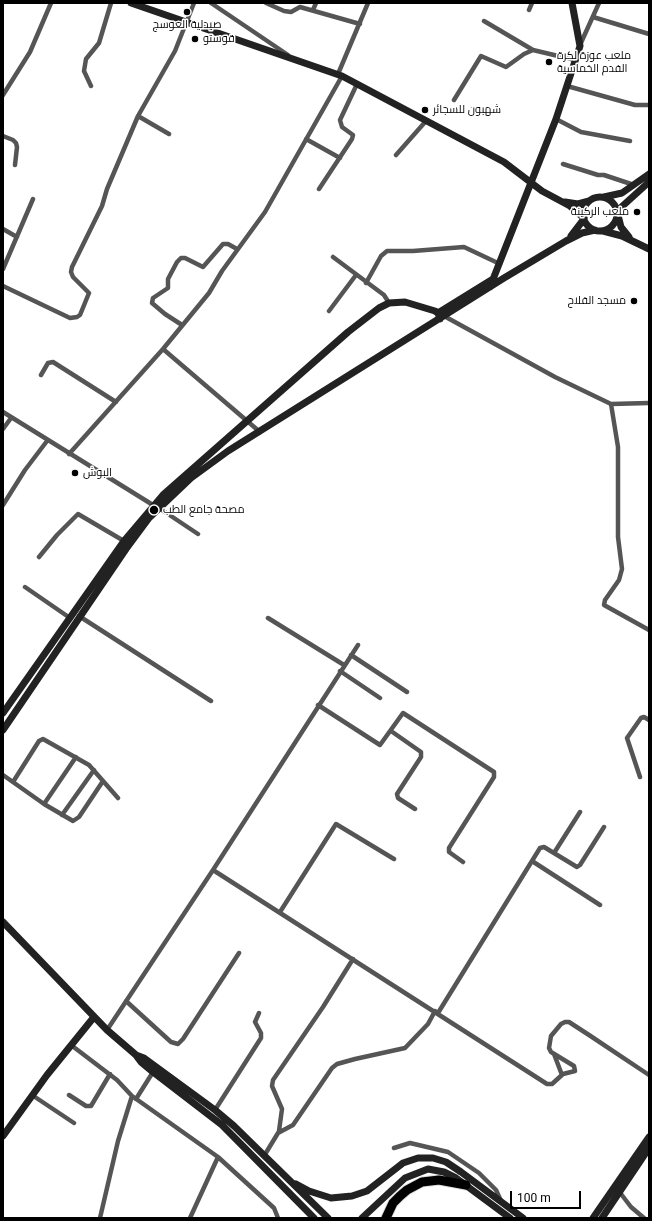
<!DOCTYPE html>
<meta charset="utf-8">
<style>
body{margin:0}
#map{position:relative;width:652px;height:1221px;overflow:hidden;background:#fff;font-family:Roboto,sans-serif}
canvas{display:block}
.frame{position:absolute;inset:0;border:4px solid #000;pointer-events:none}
.scale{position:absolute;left:510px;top:1191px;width:71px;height:18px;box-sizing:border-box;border:2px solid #000;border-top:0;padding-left:5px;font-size:12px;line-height:14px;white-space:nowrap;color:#000;-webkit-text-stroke:3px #fff;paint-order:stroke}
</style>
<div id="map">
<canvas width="652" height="1221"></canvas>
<div class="frame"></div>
<div class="scale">100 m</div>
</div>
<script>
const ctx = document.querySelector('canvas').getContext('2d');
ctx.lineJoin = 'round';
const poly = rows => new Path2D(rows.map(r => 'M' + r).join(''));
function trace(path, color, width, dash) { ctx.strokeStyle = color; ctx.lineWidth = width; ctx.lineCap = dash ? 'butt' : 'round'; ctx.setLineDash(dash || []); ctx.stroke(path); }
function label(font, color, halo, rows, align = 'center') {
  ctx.font = font + ' Roboto,Cairo,sans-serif'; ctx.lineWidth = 3; ctx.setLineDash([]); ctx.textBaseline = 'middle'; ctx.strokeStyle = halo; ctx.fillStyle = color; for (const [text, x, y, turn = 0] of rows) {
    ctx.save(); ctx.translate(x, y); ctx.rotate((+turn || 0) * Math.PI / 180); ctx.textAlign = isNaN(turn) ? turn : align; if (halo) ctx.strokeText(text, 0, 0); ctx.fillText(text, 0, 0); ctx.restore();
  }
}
const highway = poly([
 [386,1218,393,1203,400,1196,407,1190,422,1182,439,1180,466,1185]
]);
trace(highway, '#dbdbdb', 11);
trace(poly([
 [211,3,288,55],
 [266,3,284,11,291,12,300,7,360,24],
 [313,10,316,3],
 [529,10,532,3],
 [593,17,649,34],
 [484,21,533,50],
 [580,45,599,3],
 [338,74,368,3],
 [91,86,84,71,86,59,99,43,111,3],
 [567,86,635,105,649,105],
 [3,95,30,52,51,3],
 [454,100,481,56,506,67,524,54,533,50,575,60],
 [138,116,169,134],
 [556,119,581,132,630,141],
 [3,136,13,140,16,143,17,147,15,165],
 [306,139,340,158],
 [396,155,426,121],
 [563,164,598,175,604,175,634,185],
 [319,189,352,139,353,135,342,127,340,120,357,84],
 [3,229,17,237],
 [333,257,384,295,389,303],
 [3,269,33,199],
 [366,283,381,256,387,251,413,251,464,247,500,264],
 [3,286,70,318,77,317,80,315,89,293,73,277,71,272,72,267,102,206,107,189,138,116,175,51,194,3],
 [329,311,356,275],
 [444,316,555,377,611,404,649,403],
 [182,325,165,314,152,303,153,298,168,288,168,279,177,262,181,258,185,258,203,267,223,244,228,244,237,249],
 [163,349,260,432],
 [41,375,48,363,53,362,116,402],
 [611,404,618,447,618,537,622,569,619,580,605,600,604,605,649,630],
 [3,412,153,505],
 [3,429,11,418],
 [69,454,163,349,209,293,222,271,265,212,342,76],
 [3,505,25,470,47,441],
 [159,508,198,534],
 [39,557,57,535,78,514,124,541],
 [25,587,70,618],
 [79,616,211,701],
 [268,618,344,665],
 [351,655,407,692],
 [340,671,380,698],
 [318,705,380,745,403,713,494,772,494,777,449,848,449,852,463,862],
 [391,731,421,752,421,757,397,794,398,798,415,809],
 [3,775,44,804,73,821,79,817,103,781],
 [640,777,627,738,641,718,644,717,649,720],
 [13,782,39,741,43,739,89,765,118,798],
 [44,804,76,757],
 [62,815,94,770],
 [554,853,580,812],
 [532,861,600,905],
 [213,870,547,1084,552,1084,563,1074,575,1071,574,1066,551,1052,549,1048,551,1036,561,1024,565,1022,569,1022,589,1035,649,1075],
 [280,912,336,824,394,859],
 [126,1001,171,1042,178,1044,183,1039,239,953],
 [438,1013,540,848,544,847,577,867,580,865,604,827],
 [107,1030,213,870,358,645],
 [71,1045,117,1080,132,1096],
 [554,1054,562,1075],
 [32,1095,74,1123],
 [69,1095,86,1106,91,1106,110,1074],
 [136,1099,153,1072],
 [215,1110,261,1038,261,1033,255,1022,259,1013],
 [279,1131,282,1109,272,1086,273,1080,323,1007,353,959],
 [394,1148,410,1143,448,1152,479,1173,496,1190,501,1201],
 [264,1156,278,1133,293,1125,332,1068,337,1064,355,1059,405,1048,428,1024,435,1011],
 [618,1190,631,1207,644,1218],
 [100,1218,118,1141,132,1096,218,1157,274,1208,278,1218],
 [190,1218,218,1157]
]), '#555', 4.5);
trace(poly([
 [131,3,342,76,504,162,542,191,570,206,584,218],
 [604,197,622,193,649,174],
 '583 214a17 17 0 1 1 34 0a17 17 0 1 1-34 0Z',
 [565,202,578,204,589,201],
 [617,211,649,182],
 [618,215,621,227,629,237],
 [603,231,622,236,649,249],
 [571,236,584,219],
 [490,287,556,119,580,46,572,3],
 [438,313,493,279],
 [3,713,124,541,163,495,348,332,379,308,389,303,405,302,435,311,438,313,440,319],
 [3,730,126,549,149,518,191,478,228,451,504,278,566,241,582,233,595,230],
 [3,922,107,1030,136,1055,144,1058,215,1110,234,1126,328,1218],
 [135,1054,141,1062,153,1072,222,1125,314,1218],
 [3,1136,47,1075,94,1017],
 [296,1184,309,1191,331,1198,352,1196,367,1191,403,1163,418,1158,433,1158,446,1162,461,1172,523,1218],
 [362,1218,405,1178,428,1169,444,1172,456,1178,510,1218],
 [593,1218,649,1137],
 [602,1218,649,1148]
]), '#222', 7);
trace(highway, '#000', 9);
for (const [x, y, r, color] of [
 [187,12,4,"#000"],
 [195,39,4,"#000"],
 [549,62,4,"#000"],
 [425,110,4,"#000"],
 [637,212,4,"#000"],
 [634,301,4,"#000"],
 [75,473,4,"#000"],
 [154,510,5,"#000"]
]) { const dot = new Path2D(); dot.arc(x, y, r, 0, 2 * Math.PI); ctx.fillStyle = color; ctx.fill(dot); trace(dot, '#fff', 1.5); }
label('11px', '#000', '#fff', [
 ["صيدلية العوسج",187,25,"center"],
 ["قوستو",203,39],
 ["ملعب عوزة لكرة",557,56],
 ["الفدم الخماسية",557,69],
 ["شهبون للسجائر",433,110],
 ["ملعب الركينة",629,212,"right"],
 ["مسجد الفلاح",626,301,"right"],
 ["البوش",83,473],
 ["مصحة جامع الطب",163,510]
], 'left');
</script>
